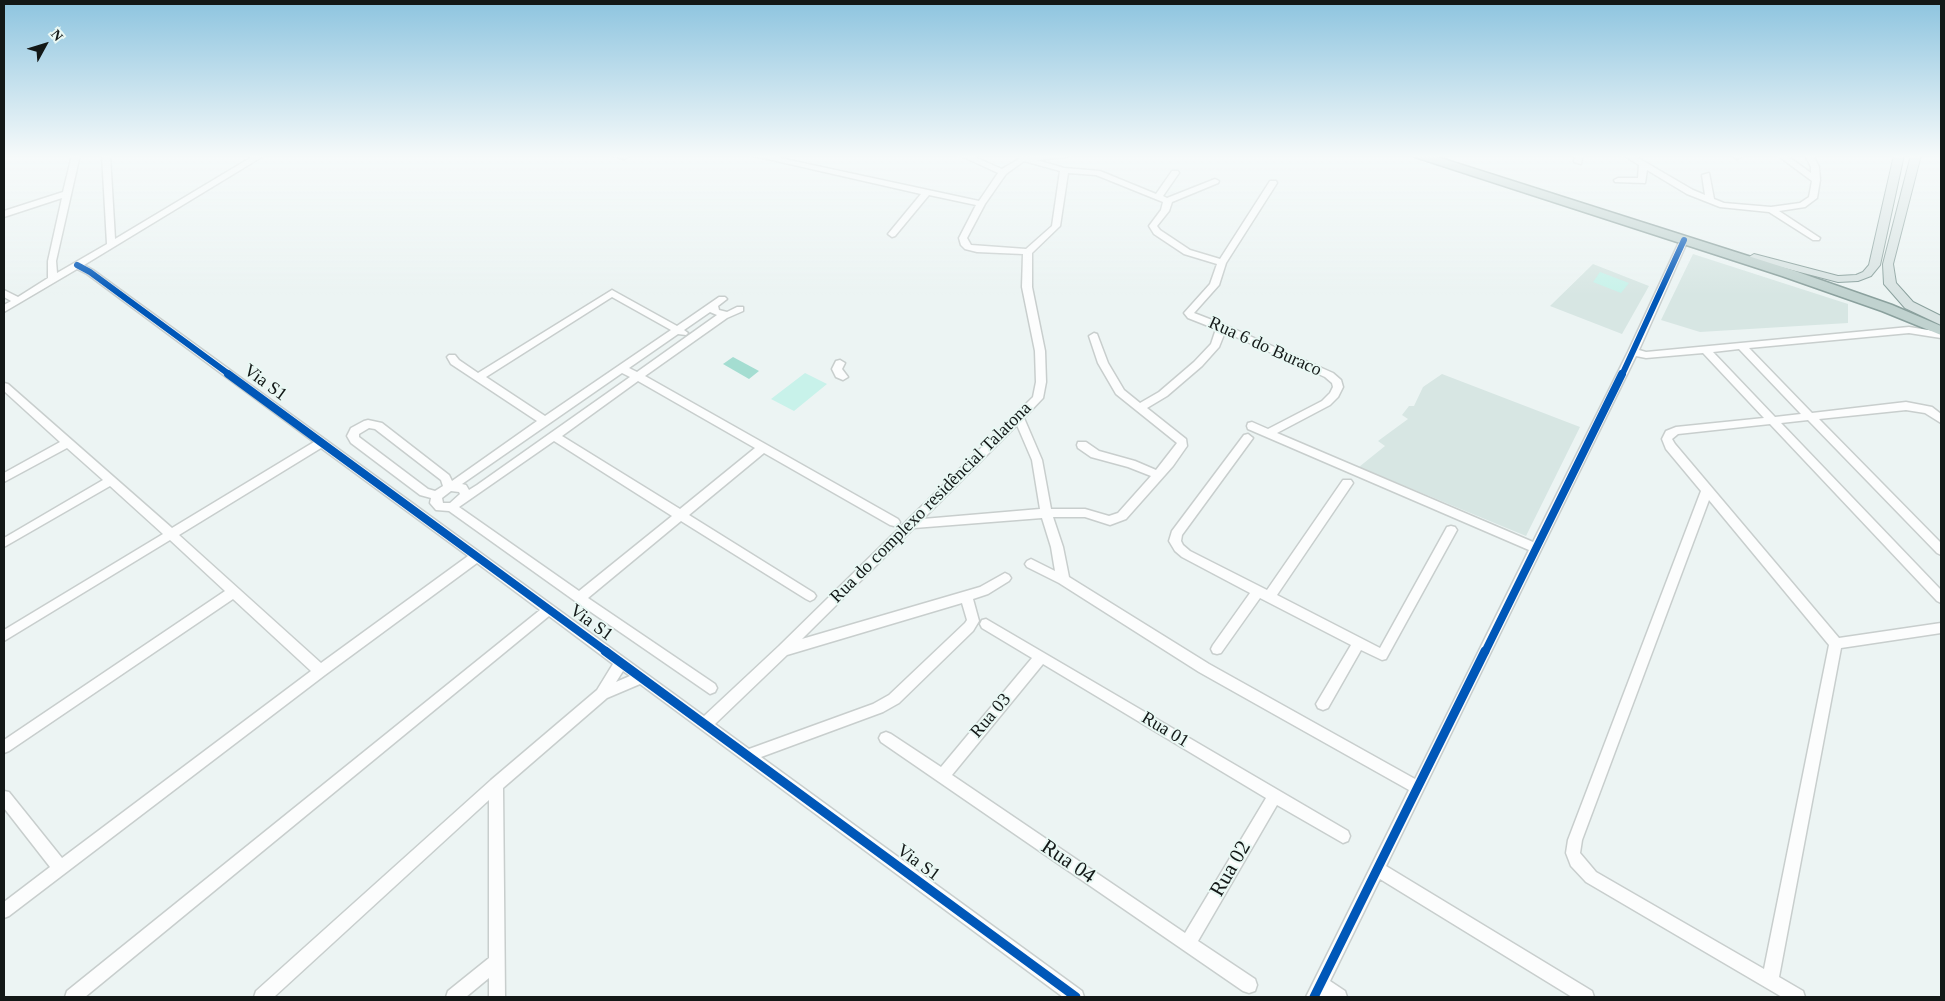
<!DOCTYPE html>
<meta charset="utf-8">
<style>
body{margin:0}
#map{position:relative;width:1945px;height:1001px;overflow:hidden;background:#ecf4f3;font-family:Georgia,serif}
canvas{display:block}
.frame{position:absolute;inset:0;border:5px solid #131817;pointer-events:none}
.north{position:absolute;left:20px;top:20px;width:50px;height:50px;-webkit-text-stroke:4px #e9f8f4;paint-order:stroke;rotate:51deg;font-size:14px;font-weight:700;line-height:20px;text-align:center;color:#131817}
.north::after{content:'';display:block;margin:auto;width:18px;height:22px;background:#131817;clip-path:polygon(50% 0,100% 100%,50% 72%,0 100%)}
</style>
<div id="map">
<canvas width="1945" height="1001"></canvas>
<div class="frame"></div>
<div class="north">N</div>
</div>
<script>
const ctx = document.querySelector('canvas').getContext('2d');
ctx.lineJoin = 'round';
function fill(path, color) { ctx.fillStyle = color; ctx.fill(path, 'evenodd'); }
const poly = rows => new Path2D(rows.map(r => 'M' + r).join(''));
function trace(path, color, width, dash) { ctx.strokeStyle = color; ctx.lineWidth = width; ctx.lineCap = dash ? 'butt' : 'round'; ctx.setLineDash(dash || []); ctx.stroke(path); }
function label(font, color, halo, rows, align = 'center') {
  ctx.font = font + ' Georgia,serif'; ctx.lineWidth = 4; ctx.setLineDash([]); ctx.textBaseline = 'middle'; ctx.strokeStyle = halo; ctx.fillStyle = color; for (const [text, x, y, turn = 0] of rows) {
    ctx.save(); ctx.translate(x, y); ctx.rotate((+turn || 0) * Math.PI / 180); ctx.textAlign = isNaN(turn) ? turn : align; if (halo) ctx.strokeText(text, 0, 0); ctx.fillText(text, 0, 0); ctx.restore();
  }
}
fill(poly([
 [1693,254,1848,304,1848,323,1700,332,1661,320],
 [1593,264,1649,286,1622,334,1550,306],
 [1442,374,1580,427,1526,536,1359,467,1385,446,1378,441,1408,419,1402,415,1409,406,1414,406,1423,387]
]), '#d7e6e3');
fill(poly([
 [1600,272,1629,283,1621,293,1593,282],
 [805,373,827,384,794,411,771,399]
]), '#c8f2ea');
fill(poly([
 [733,357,759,371,749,379,723,364]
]), '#a4ddd1');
const minor = poly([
 [72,155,80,155,56,261,57,273,107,244,102,155,110,155,115,239,255,155,265,155,84,265,93,270,704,716,779,646,1033,397,1036,382,1035,351,1022,287,1023,254,977,252,965,249,961,245,959,238,976,205,929,195,895,236,892,237,888,234,921,194,750,155,766,155,979,201,998,173,959,155,970,155,1002,169,1022,157,1070,155,1066,157,1037,160,1064,168,1100,171,1156,194,1172,171,1178,171,1179,173,1163,196,1167,198,1215,179,1219,181,1218,183,1172,202,1169,211,1157,226,1160,230,1190,250,1220,259,1270,181,1276,181,1277,183,1226,263,1219,285,1194,313,1225,325,1333,373,1341,380,1343,387,1338,397,1330,405,1277,433,1533,542,1628,352,1681,238,1684,237,1688,240,1639,350,1646,352,1909,327,1941,332,1941,338,1909,333,1749,348,1812,413,1906,402,1932,407,1941,414,1941,423,1925,413,1906,410,1819,419,1941,543,1941,555,1937,553,1808,420,1781,423,1941,590,1941,603,1937,601,1770,424,1678,434,1672,439,1675,444,1839,638,1941,623,1941,633,1841,648,1779,977,1803,991,1805,997,1782,997,1586,882,1571,866,1566,853,1568,840,1701,491,1666,449,1662,439,1666,431,1676,427,1764,418,1703,353,1646,358,1636,356,1386,866,1592,991,1594,997,1572,997,1380,879,1330,981,1345,991,1347,997,1325,997,1323,996,1322,997,1306,997,1409,790,1199,672,1059,583,1027,567,1025,564,1027,561,1031,559,1055,571,1051,547,1042,518,914,528,802,639,980,587,1005,573,1009,575,1011,578,1009,581,988,594,973,599,979,621,973,631,899,703,883,712,761,757,1082,991,1084,997,1063,997,640,684,607,698,503,788,505,997,489,997,489,978,466,997,446,997,448,991,489,958,489,800,274,997,254,997,256,991,491,780,597,690,613,664,549,616,85,997,65,997,67,991,540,610,477,563,325,675,9,916,4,918,4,902,50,867,4,808,4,791,9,792,62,858,311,671,233,599,9,751,4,753,4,740,225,591,170,540,4,641,4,630,163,534,110,486,4,547,4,538,103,480,67,448,4,482,4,473,60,442,4,391,4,383,8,384,172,528,314,442,87,274,77,269,4,312,4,305,11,301,4,297,4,290,18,297,48,278,48,261,62,198,4,217,4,211,63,192,72,155],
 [1024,161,1060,171,1052,226,1026,249,971,245,967,238,985,204,1006,174,1024,161],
 [1068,173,1096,175,1163,202,1161,210,1149,226,1154,234,1184,254,1217,264,1210,284,1184,313,1188,318,1216,329,1211,344,1194,362,1159,392,1140,403,1124,390,1108,363,1097,334,1094,333,1089,336,1098,363,1116,394,1177,443,1156,470,1135,461,1099,451,1086,442,1078,442,1077,445,1078,448,1091,457,1128,467,1151,476,1118,513,1109,516,1085,509,1051,509,1042,460,1024,418,1043,398,1046,382,1045,351,1032,287,1032,253,1060,226,1068,173],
 [1225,332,1325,377,1332,383,1333,387,1330,393,1322,401,1268,429,1252,422,1248,423,1247,426,1248,429,1529,550,1415,779,1209,664,1069,577,1063,547,1053,517,1085,517,1110,525,1126,519,1173,466,1187,446,1186,439,1147,408,1167,396,1202,366,1219,347,1225,332],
 [1739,349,1801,414,1775,417,1713,352,1739,349],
 [1017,425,1032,460,1040,509,923,519,1017,425],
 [321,448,468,556,321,663,179,535,321,448],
 [1709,500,1829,645,1764,969,1596,872,1580,853,1582,840,1709,500],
 [962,603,967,620,965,623,889,695,873,704,749,749,715,724,787,655,962,603],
 [623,671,630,676,616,682,623,671],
 [611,155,626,155,628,157,624,159,611,155],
 [1575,155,1583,155,1581,164,1574,162,1575,155],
 [1623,155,1633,155,1693,190,1705,195,1702,175,1709,173,1714,199,1724,203,1771,207,1800,203,1809,197,1812,181,1777,155,1786,155,1811,173,1811,167,1805,155,1813,155,1819,167,1820,180,1817,198,1805,207,1779,211,1820,238,1819,240,1813,240,1769,212,1720,207,1687,194,1647,170,1645,183,1615,182,1614,180,1618,178,1638,178,1639,165,1623,155],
 [1732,155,1740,155,1741,157,1737,159,1732,155],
 [612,290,677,326,719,297,725,297,727,299,718,306,719,310,727,312,737,307,743,307,743,311,727,318,645,376,898,519,900,522,898,525,894,526,890,525,764,453,689,515,814,593,816,596,814,599,810,601,806,599,681,521,588,598,715,684,717,688,715,692,710,694,575,601,449,511,436,510,430,503,431,498,420,495,351,443,347,436,351,428,364,421,368,420,382,423,449,475,452,481,537,421,451,364,447,357,449,355,455,355,459,360,478,373,612,290],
 [612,297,671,330,545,416,486,377,612,297],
 [710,312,717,315,637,372,629,368,678,334,686,335,688,333,684,330,710,312],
 [622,373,630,377,477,485,469,490,466,485,462,484,622,373],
 [638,381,755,448,680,509,562,436,638,381],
 [369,428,375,429,441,480,443,486,435,491,428,489,359,437,359,434,369,428],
 [554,441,672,516,579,591,459,507,554,441],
 [451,491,459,492,460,494,450,503,443,503,442,498,451,491],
 [840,360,845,363,842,369,848,377,843,380,836,377,832,369,836,361,840,360],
 [1248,434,1253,438,1182,535,1181,541,1183,545,1190,551,1267,590,1343,480,1351,480,1353,483,1351,486,1277,595,1380,648,1447,527,1451,526,1455,527,1457,530,1386,659,1382,660,1361,650,1328,708,1323,710,1318,708,1316,704,1351,645,1260,598,1221,653,1217,654,1213,653,1211,649,1213,645,1250,593,1182,557,1175,551,1169,541,1172,531,1244,435,1248,434],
 [986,619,1348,831,1350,836,1348,841,1343,843,1277,805,1198,941,1255,979,1257,985,1255,991,1249,993,1243,991,881,742,879,738,881,734,886,732,891,734,941,767,1032,658,982,628,980,624,982,620,986,619],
 [1043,664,1266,798,1185,933,952,775,1043,664]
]);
const major = poly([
 [1894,155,1904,155,1880,265,1871,276,1858,281,1838,282,1750,259,1749,257,1754,254,1838,276,1856,275,1863,272,1869,265,1894,155],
 [1911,155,1921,155,1893,264,1896,283,1913,302,1941,316,1941,325,1905,308,1884,284,1883,264,1911,155]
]);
const highway = poly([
 [1413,155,1431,155,1792,270,1892,305,1941,326,1941,335,1882,311,1782,276,1415,157,1413,155]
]);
trace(minor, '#c8cecd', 3);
trace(major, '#8aa09d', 2);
trace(highway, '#8aa09d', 3);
fill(minor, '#fcfdfd');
fill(major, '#d8e3e2');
fill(highway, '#c0d2cf');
trace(poly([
 [77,265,90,272,230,375],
 [1622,375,1684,240]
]), '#0057b8', 6);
trace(poly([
 [228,374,607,652],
 [1485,652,1622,374]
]), '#0057b8', 8);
trace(poly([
 [605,651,1076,997],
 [1314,997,1485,651]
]), '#0057b8', 9);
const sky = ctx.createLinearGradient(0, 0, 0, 295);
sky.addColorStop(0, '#8dc4df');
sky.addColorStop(0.53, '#f6fafa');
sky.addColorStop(1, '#f6fafa00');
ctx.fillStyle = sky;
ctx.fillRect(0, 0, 1945, 295);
label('18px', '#131817', '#e9f8f4', [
 ["Rua 6 do Buraco",1265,347,24],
 ["Via S1",265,383,36],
 ["Rua do complexo residêncial Talatona",931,503,-45],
 ["Via S1",591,623,36],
 ["Rua 03",991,716,-50],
 ["Rua 01",1165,730,31],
 ["Via S1",918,863,36]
]);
label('21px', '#131817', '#e9f8f4', [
 ["Rua 04",1068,862,34],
 ["Rua 02",1231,869,-60]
]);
</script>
